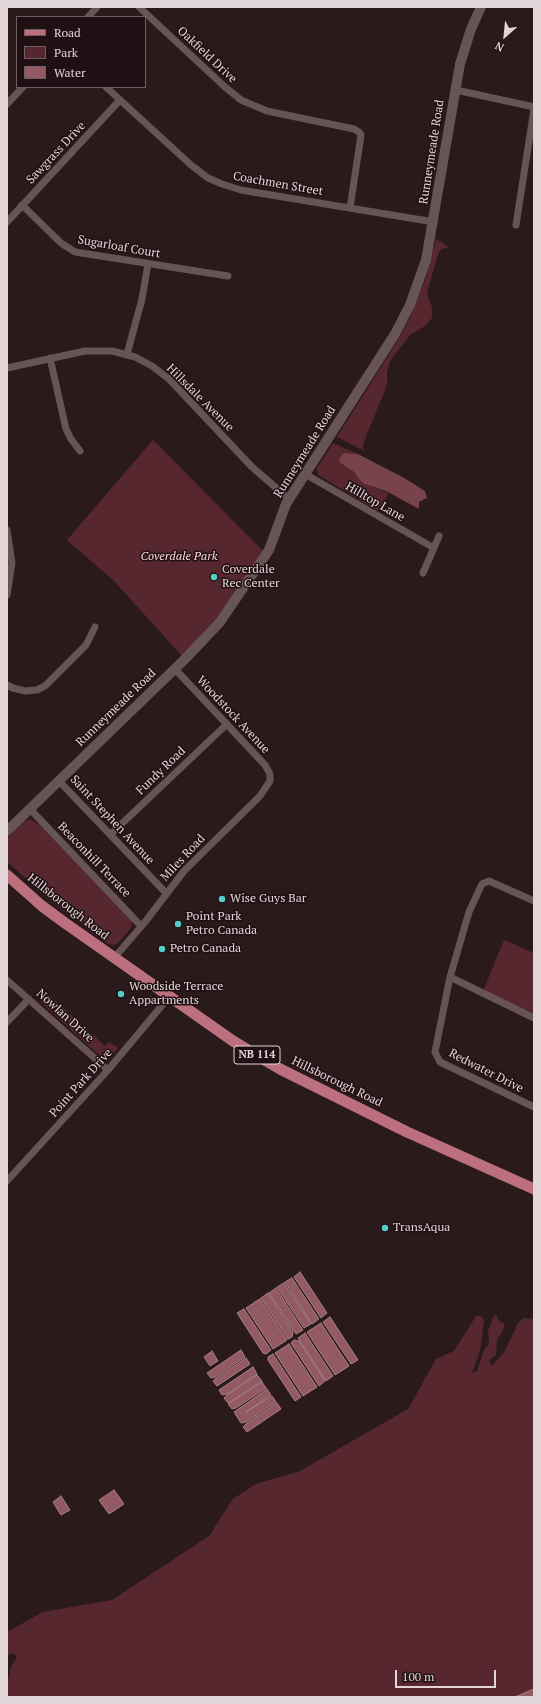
<!DOCTYPE html>
<style>
body{margin:0}
#map{position:relative;width:541px;height:1704px;overflow:hidden;background:#2a1a1c;font-family:"PT Serif",serif}
canvas{display:block}
.frame{position:absolute;inset:0;border:8px solid #e1d5d7;pointer-events:none}
.legend{position:absolute;left:16px;top:16px;width:130px;height:72px;box-sizing:border-box;background:#201013;border:1px solid #6d5f61;margin:0;padding:5px 7px;list-style:none;font-size:12px;color:#e1d5d7}
.legend li{display:flex;align-items:center;gap:8px;height:20px}
.legend b{width:20px;border:1px solid #6d5f61}
.north{position:absolute;left:485px;top:16px;width:40px;height:40px;-webkit-text-stroke:3px #201013;paint-order:stroke;rotate:207deg;font-size:11px;font-weight:700;line-height:16px;text-align:center;color:#e1d5d7}
.north::after{content:'';display:block;margin:auto;width:14px;height:18px;background:#e1d5d7;clip-path:polygon(50% 0,100% 100%,50% 72%,0 100%)}
.scale{position:absolute;left:395px;top:1670px;width:101px;height:18px;box-sizing:border-box;border:2px solid #e1d5d7;border-top:0;padding-left:5px;font-size:12px;line-height:14px;white-space:nowrap;color:#e1d5d7;-webkit-text-stroke:3px #201013;paint-order:stroke}
</style>
<div id="map">
<canvas width="541" height="1704"></canvas>
<div class="frame"></div>
<ul class="legend">
<li><b style="height:5px;background:#bc707d"></b>Road</li>
<li><b style="height:11px;background:#572730"></b>Park</li>
<li><b style="height:11px;background:#935a63"></b>Water</li>
</ul>
<div class="north">N</div>
<div class="scale">100 m</div>
</div>
<script>
const ctx = document.querySelector('canvas').getContext('2d');
ctx.lineJoin = 'round';
function fill(path, color) { ctx.fillStyle = color; ctx.fill(path, 'evenodd'); }
const poly = rows => new Path2D(rows.map(r => 'M' + r).join(''));
function trace(path, color, width, dash) { ctx.strokeStyle = color; ctx.lineWidth = width; ctx.lineCap = dash ? 'butt' : 'round'; ctx.setLineDash(dash || []); ctx.stroke(path); }
function label(font, color, halo, rows, align = 'center') {
  ctx.font = font + ' "PT Serif",serif'; ctx.lineWidth = 3; ctx.setLineDash([]); ctx.textBaseline = 'middle'; ctx.strokeStyle = halo; ctx.fillStyle = color; for (const [text, x, y, turn = 0] of rows) {
    ctx.save(); ctx.translate(x, y); ctx.rotate((+turn || 0) * Math.PI / 180); ctx.textAlign = isNaN(turn) ? turn : align; if (halo) ctx.strokeText(text, 0, 0); ctx.fillText(text, 0, 0); ctx.restore();
  }
}
fill(poly([
 [436,239,449,247,442,249,439,252,429,285,427,294,432,307,432,318,425,326,410,335,390,361,387,372,387,385,363,444,363,449,367,452,337,437,398,340,411,316,426,278],
 [153,440,263,551,219,615,182,656,114,581,67,540],
 [333,443,358,454,346,453,340,464,354,472,364,484,389,493,378,511,318,475,317,468],
 [30,819,47,830,132,921,131,928,117,944,113,945,108,944,59,907,7,862,7,838,25,821],
 [504,940,534,953,534,1014,483,991],
 [48,994,105,1046,109,1042,118,1048,109,1058,103,1059,41,1002],
 [494,1315,496,1315,499,1321,505,1324,502,1333,497,1339,496,1355,489,1360,492,1366,505,1351,518,1323,524,1318,534,1319,534,1689,515,1697,7,1697,7,1681,10,1675,10,1668,16,1659,16,1656,13,1653,7,1656,7,1632,43,1612,112,1600,209,1536,233,1499,256,1484,300,1471,408,1409,436,1359,454,1351,476,1316,481,1316,484,1320,480,1351,472,1373,477,1371,484,1350,489,1344,488,1331]
]), '#572730');
fill(poly([
 [344,453,358,454,406,479,425,491,427,498,419,502,419,509,386,491,364,484,360,480,354,472,340,463,339,459]
]), '#79434c');
const water = poly([
 [300,1272,327,1313,321,1318,294,1277,300,1272],
 [292,1278,319,1319,312,1324,285,1282,292,1278],
 [284,1283,311,1324,304,1328,277,1287,284,1283],
 [276,1288,303,1330,296,1334,269,1293,276,1288],
 [268,1293,293,1332,292,1337,288,1339,261,1298,268,1293],
 [260,1299,287,1340,273,1349,246,1308,252,1304,253,1305,253,1303,260,1299],
 [244,1309,271,1350,266,1354,263,1353,237,1313,244,1309],
 [330,1317,358,1360,351,1364,323,1322,330,1317],
 [321,1323,349,1366,335,1375,307,1332,321,1323],
 [305,1333,333,1376,326,1381,298,1338,305,1333],
 [294,1340,299,1341,325,1381,319,1386,291,1343,294,1340],
 [289,1344,317,1387,303,1396,275,1353,289,1344],
 [241,1350,245,1357,215,1377,211,1378,207,1373,241,1350],
 [212,1351,218,1361,210,1366,204,1357,212,1351],
 [273,1354,301,1397,295,1401,268,1360,268,1357,273,1354],
 [246,1358,250,1364,217,1386,213,1381,216,1378,246,1358],
 [253,1367,257,1374,227,1394,222,1395,219,1390,253,1367],
 [257,1375,262,1381,228,1403,224,1398,227,1395,257,1375],
 [262,1382,266,1388,236,1408,232,1409,228,1404,262,1382],
 [267,1389,271,1395,246,1412,272,1396,276,1402,246,1422,241,1423,234,1412,267,1389],
 [277,1403,281,1409,247,1432,243,1427,247,1423,277,1403],
 [114,1490,124,1504,109,1514,99,1500,114,1490],
 [61,1496,70,1510,61,1515,53,1502,61,1496],
 [534,1689,534,1697,515,1697,534,1689]
]);
fill(water, '#935a63');
trace(water, '#aa7f86', 1);
trace(poly([
 [139,7,225,87,241,100,267,111,354,129,359,132,361,135,350,208],
 [88,17,97,7],
 [106,87,191,165,208,178,222,184,241,190,434,222],
 [456,90,534,107],
 [7,104,23,87],
 [22,205,61,243,75,252,228,276],
 [7,222,120,100],
 [516,225,534,109],
 [127,354,142,299,148,264],
 [50,358,66,429,71,439,80,451],
 [7,368,85,351,112,351,135,357,152,366,169,379,252,467,289,499],
 [305,474,434,548],
 [7,530,12,563,7,595],
 [423,573,439,536],
 [7,685,13,688,25,691,37,690,45,686,86,645,95,627],
 [59,781,166,893],
 [30,809,141,926],
 [111,834,227,724],
 [534,901,489,881,482,884,469,912,450,977,435,1052,440,1062,534,1107],
 [114,958,145,922,184,871,260,796,270,781,270,774,265,765,175,669],
 [450,977,534,1018],
 [7,980,108,1070],
 [7,1022,29,999],
 [7,1181,108,1070,169,997]
]), '#675456', 7);
trace(poly([
 [7,831,185,659,220,622,269,550,286,504,395,334,410,305,426,260,460,64,471,29,481,7]
]), '#675456', 10);
trace(poly([
 [7,875,42,906,65,923,233,1041,280,1069,407,1132,534,1189]
]), '#bc707d', 11);
for (const [x, y, r, color] of [
 [214,577,4,"#54cdc7"],
 [222,899,4,"#54cdc7"],
 [178,924,4,"#54cdc7"],
 [162,949,4,"#54cdc7"],
 [121,994,4,"#54cdc7"],
 [385,1228,4,"#54cdc7"]
]) { const dot = new Path2D(); dot.arc(x, y, r, 0, 2 * Math.PI); ctx.fillStyle = color; ctx.fill(dot); trace(dot, '#201013', 1.5); }
for (const [x, y, w] of [
 [257,1055,46]
]) { const box = new Path2D(); box.roundRect(x - w / 2, y - 9, w, 18, 3); ctx.fillStyle = '#201013'; ctx.fill(box); trace(box, '#e1d5d7', 1); }
label('bold 11px', '#e1d5d7', null, [
 ["NB 114",257,1055]
]);
label('12px', '#e1d5d7', '#201013', [
 ["Oakfield Drive",207,55,43],
 ["Runneymeade Road",432,152,-81],
 ["Sawgrass Drive",56,153,-47],
 ["Coachmen Street",278,184,10],
 ["Sugarloaf Court",119,247,10],
 ["Hillsdale Avenue",200,398,45],
 ["Runneymeade Road",305,452,-58],
 ["Hilltop Lane",375,502,30],
 ["Runneymeade Road",116,708,-44],
 ["Woodstock Avenue",233,715,47],
 ["Fundy Road",161,771,-44],
 ["Saint Stephen Avenue",112,820,47],
 ["Miles Road",183,858,-47],
 ["Beaconhill Terrace",94,860,46],
 ["Hillsborough Road",68,907,38],
 ["Nowlan Drive",65,1016,42],
 ["Redwater Drive",486,1071,27],
 ["Hillsborough Road",337,1082,26],
 ["Point Park Drive",81,1083,-48]
]);
label('italic 12px', '#fed8dd', '#201013', [
 ["Coverdale Park",179,557]
]);
label('12px', '#e1d5d7', '#201013', [
 ["Coverdale",222,570],
 ["Rec Center",222,584],
 ["Wise Guys Bar",230,899],
 ["Point Park",186,917],
 ["Petro Canada",186,931],
 ["Petro Canada",170,949],
 ["Woodside Terrace",129,987],
 ["Appartments",129,1001],
 ["TransAqua",393,1228]
], 'left');
</script>
